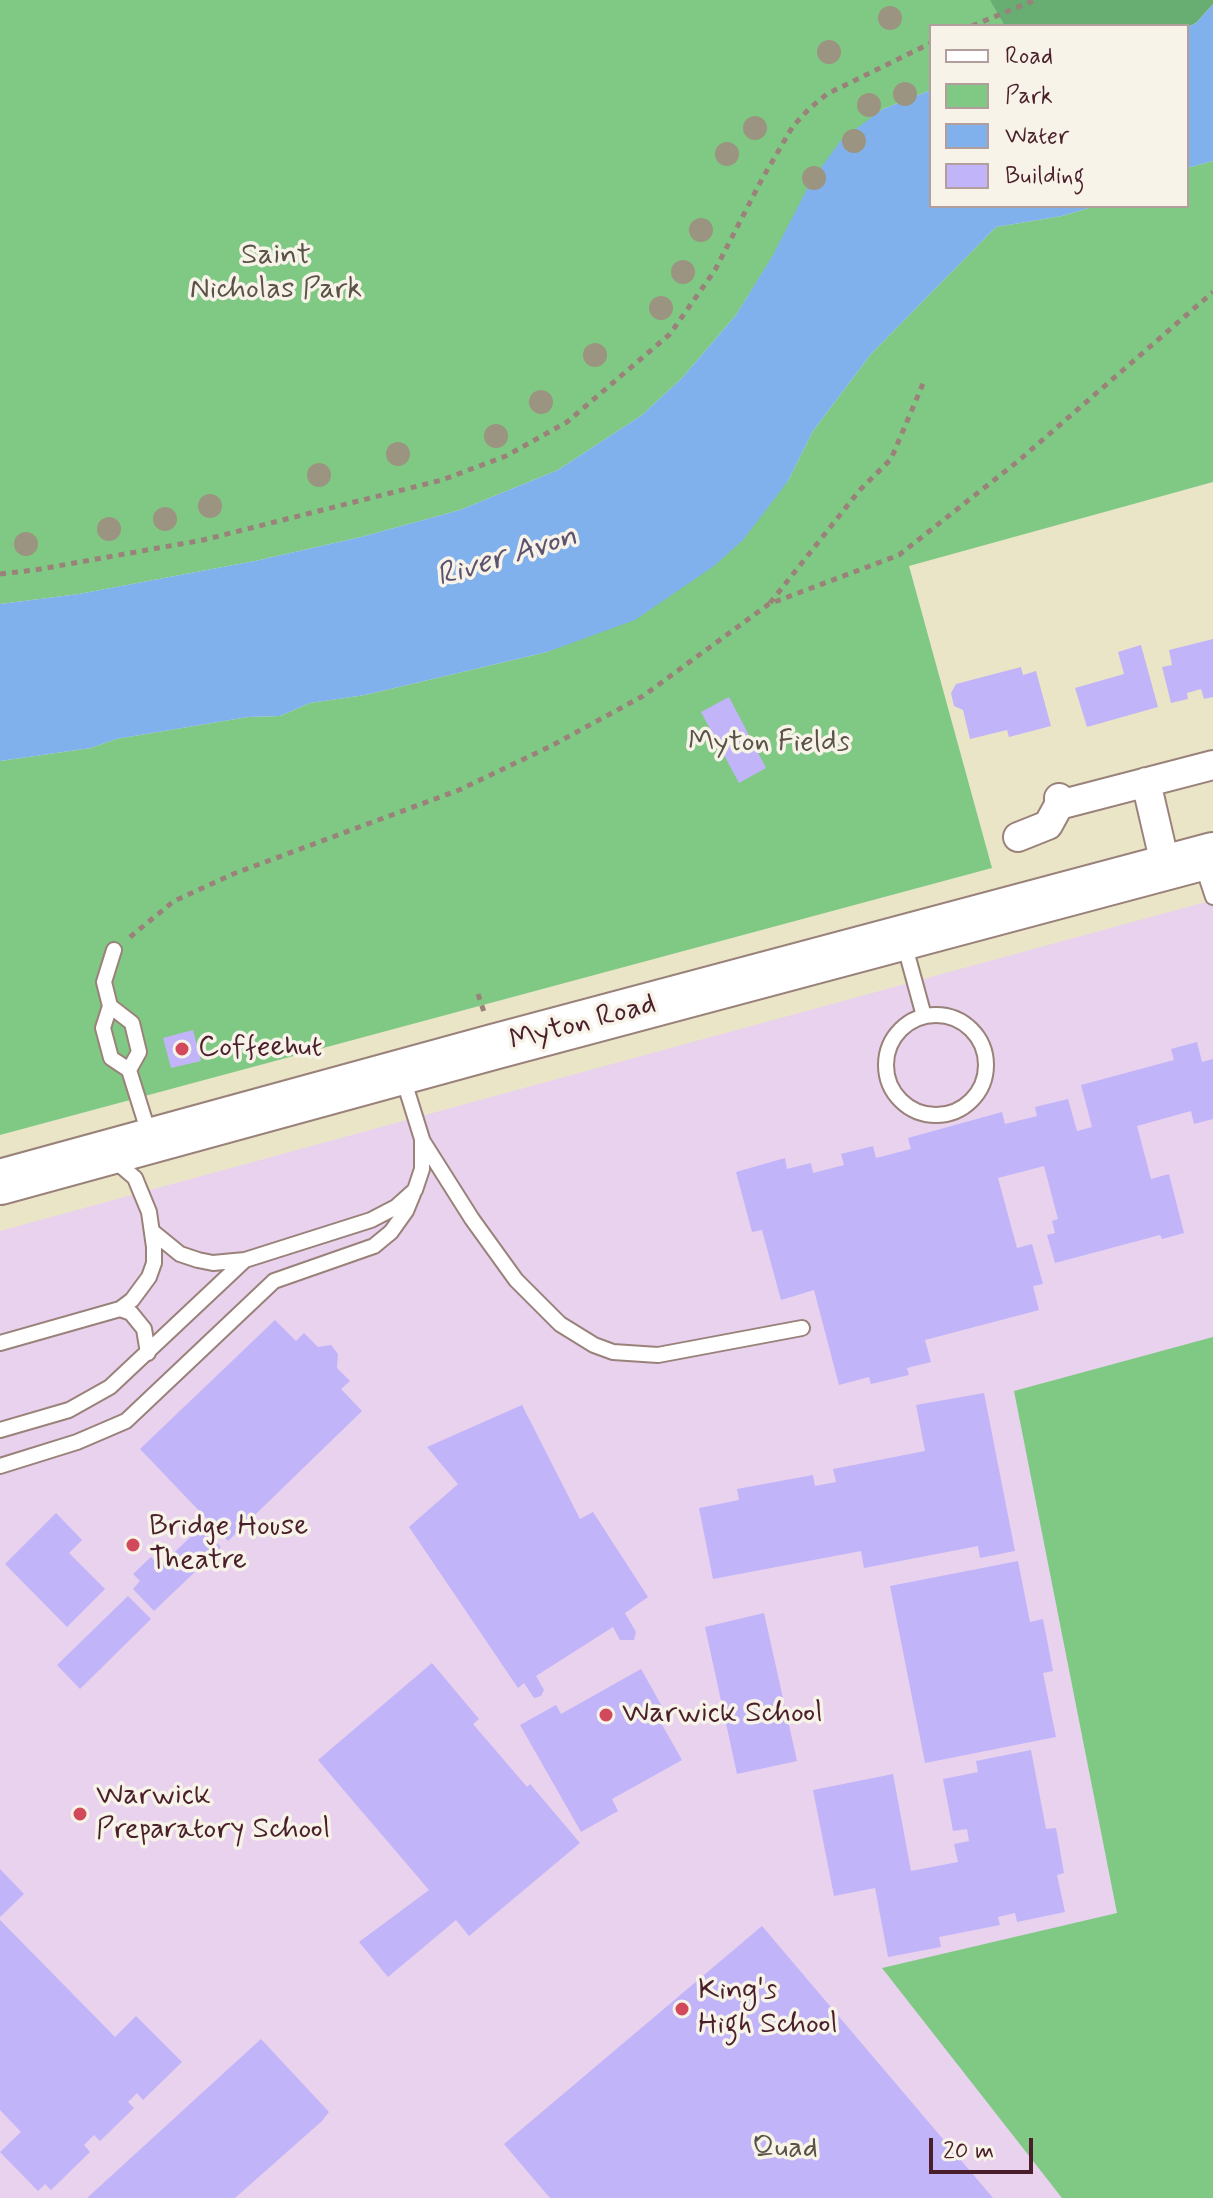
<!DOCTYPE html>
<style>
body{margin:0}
#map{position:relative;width:1213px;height:2198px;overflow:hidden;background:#ebe5c8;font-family:Mynerve,sans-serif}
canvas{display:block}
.legend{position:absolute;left:929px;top:24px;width:260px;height:184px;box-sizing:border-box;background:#f7f3e8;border:2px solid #b29e9c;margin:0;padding:10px 14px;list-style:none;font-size:24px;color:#4a1f2b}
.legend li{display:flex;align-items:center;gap:16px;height:40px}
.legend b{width:40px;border:2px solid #b29e9c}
.scale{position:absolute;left:929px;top:2138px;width:104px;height:36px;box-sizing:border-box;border:4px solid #4a1f2b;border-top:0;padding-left:10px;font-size:24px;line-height:28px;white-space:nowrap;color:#4a1f2b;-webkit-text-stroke:6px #f7f3e8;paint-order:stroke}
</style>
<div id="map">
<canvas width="1213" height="2198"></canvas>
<ul class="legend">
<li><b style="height:10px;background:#fff"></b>Road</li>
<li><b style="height:22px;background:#80c985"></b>Park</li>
<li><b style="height:22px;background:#81b1ec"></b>Water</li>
<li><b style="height:22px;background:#c2b4f8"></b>Building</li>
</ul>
<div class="scale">20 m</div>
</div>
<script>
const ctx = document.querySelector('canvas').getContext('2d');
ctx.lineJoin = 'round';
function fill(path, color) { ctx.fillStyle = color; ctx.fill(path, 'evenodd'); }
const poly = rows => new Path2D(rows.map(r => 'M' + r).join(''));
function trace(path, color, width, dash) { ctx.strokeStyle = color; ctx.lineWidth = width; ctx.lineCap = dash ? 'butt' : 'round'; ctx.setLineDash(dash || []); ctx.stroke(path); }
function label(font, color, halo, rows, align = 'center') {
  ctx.font = font + ' Mynerve,sans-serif'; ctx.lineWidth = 7; ctx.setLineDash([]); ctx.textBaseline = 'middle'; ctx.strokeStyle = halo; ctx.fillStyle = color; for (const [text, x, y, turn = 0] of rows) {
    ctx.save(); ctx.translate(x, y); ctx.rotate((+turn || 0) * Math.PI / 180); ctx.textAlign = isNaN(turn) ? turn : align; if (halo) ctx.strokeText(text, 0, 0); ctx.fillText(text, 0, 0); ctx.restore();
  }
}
fill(poly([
 [1213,900,1213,2198,0,2198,0,1231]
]), '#e8d2ee');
fill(poly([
 [0,0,1213,0,1213,4,1187,27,931,26,931,90,883,109,773,256,736,315,682,378,642,415,558,470,460,510,361,537,255,561,79,594,0,604],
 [1213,161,1213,482,909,566,992,868,0,1135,0,761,91,748,116,739,248,717,280,716,310,703,365,695,547,652,576,639,788,481,813,431,871,354,996,227,1062,216,1096,206,1187,206,1187,168],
 [1213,1337,1213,2198,1062,2198,882,1968,1117,1913,1014,1391]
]), '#80c985');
fill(poly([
 [990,0,1213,0,1213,4,1196,23,1187,27,1005,26]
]), '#68ad72');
fill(poly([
 [1213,4,1213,161,1187,168,1187,27,1196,23],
 [931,90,931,206,1096,206,1062,216,996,227,871,354,813,431,788,481,743,540,714,566,635,620,547,652,365,695,310,703,280,716,248,717,116,739,91,748,0,761,0,604,79,594,255,561,361,537,460,510,558,470,642,415,682,378,736,315,773,255,811,181,842,139,883,109]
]), '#81b1ec');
fill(poly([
 [1213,639,1213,697,1204,699,1201,689,1187,693,1188,699,1171,703,1162,667,1172,665,1169,650],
 [1141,645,1158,707,1087,727,1075,688,1124,674,1118,652],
 [1021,667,1023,675,1036,671,1051,726,1009,737,1007,730,970,739,963,710,954,706,951,693,956,684],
 [729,697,766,768,739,783,701,712],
 [193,1030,201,1061,171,1068,163,1038],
 [1197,1042,1202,1062,1213,1059,1213,1119,1194,1124,1191,1111,1137,1126,1151,1179,1169,1174,1184,1233,1162,1239,1160,1235,1055,1263,1047,1235,1055,1233,1052,1221,1058,1219,1044,1166,998,1178,1017,1248,1032,1244,1043,1284,1033,1286,1039,1310,925,1340,931,1362,907,1368,909,1375,871,1384,869,1377,839,1385,814,1290,781,1300,762,1230,752,1232,736,1172,785,1158,787,1169,811,1163,813,1173,844,1165,841,1154,873,1146,876,1158,911,1149,908,1138,1002,1112,1005,1124,1037,1116,1035,1107,1068,1099,1077,1131,1092,1127,1081,1085,1174,1060,1171,1049],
 [275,1320,296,1341,304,1333,318,1347,331,1345,338,1354,337,1368,350,1381,341,1389,362,1411,228,1541,140,1449],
 [984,1393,1015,1551,980,1558,978,1546,864,1568,861,1551,713,1579,699,1508,739,1500,737,1489,813,1475,815,1486,836,1482,833,1469,925,1451,916,1405],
 [522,1405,580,1519,593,1512,648,1597,625,1613,636,1632,634,1640,620,1640,613,1627,536,1676,544,1690,541,1696,534,1698,524,1683,518,1688,409,1527,458,1484,427,1447],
 [56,1513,82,1540,69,1553,105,1589,67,1627,5,1564],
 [201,1527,221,1547,154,1611,133,1589,140,1581,133,1574,151,1557,160,1566],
 [1018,1561,1030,1622,1043,1619,1053,1671,1043,1673,1056,1737,925,1763,890,1586],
 [128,1596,151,1619,80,1689,57,1665],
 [764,1613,797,1761,737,1774,705,1627],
 [432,1663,479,1719,473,1724,527,1787,530,1784,580,1843,469,1936,456,1920,388,1977,359,1942,429,1890,318,1760],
 [641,1669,664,1710,656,1714,682,1760,612,1799,618,1811,581,1832,520,1725,556,1705,561,1714],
 [1031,1750,1046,1829,1056,1828,1064,1873,1057,1875,1065,1912,1017,1922,1015,1913,998,1917,1000,1925,939,1937,941,1947,888,1957,875,1888,834,1896,813,1790,893,1774,911,1871,958,1862,954,1844,969,1841,967,1829,953,1831,943,1779,978,1772,976,1761],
 [0,1869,24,1894,0,1917],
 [0,1920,115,2037,136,2016,182,2062,143,2100,137,2093,128,2102,134,2108,100,2141,94,2135,84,2145,90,2152,51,2190,45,2184,38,2191,0,2152,21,2132,0,2110],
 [762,1926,993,2198,550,2198,504,2144],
 [261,2039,329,2112,322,2121,235,2198,87,2198]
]), '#c2b4f8');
const service = poly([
 [1202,864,1213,897],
 [904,943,924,1016],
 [114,950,104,982,110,1006,103,1028,111,1058,129,1070,150,1137],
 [110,1006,132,1023,139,1052,129,1070],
 '886 1065a50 50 0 1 1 100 0a50 50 0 1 1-100 0Z',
 [422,1140,472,1219,516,1280,560,1324,594,1345,613,1352,658,1355,802,1328],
 [153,1232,180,1254,198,1260,213,1263,245,1260],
 [120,1309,131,1313,144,1329,148,1353],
 [0,1343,120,1309,132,1300,149,1277,154,1263,154,1247,149,1212,135,1178,114,1160],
 [0,1430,69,1410,110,1387,245,1260,371,1220,396,1207,415,1190,422,1169,422,1139,403,1078],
 [0,1466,77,1442,126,1421,274,1281,374,1246,391,1232,406,1211,413,1194]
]);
const minor = poly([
 [1146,782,1166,868],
 [1059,805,1213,765],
 [1018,837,1048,825,1059,805,1059,798]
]);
const primary = poly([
 [0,1182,493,1047,1213,855]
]);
trace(service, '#9a827a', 18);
trace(minor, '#9a827a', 32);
trace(primary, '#9a827a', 48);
trace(poly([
 [972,26,1035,0],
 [0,574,35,570,203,540,442,480,506,456,567,422,670,334,715,270,762,179,793,126,809,109,827,94,931,43],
 [770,603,859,491,891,459,925,379],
 [130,937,174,901,233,874,459,790,551,746,643,696,769,604,899,555,1017,462,1213,292],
 [478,994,484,1012]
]), '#9a827a', 5, [6, 6]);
trace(service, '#fff', 14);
trace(minor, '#fff', 28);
trace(primary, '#fff', 44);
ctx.fillStyle = '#9b9480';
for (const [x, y] of [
 [890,18],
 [829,52],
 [905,94],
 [869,105],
 [755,128],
 [854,141],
 [727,154],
 [814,178],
 [701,230],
 [683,272],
 [661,308],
 [595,355],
 [541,402],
 [496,436],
 [398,454],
 [319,475],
 [210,506],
 [165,519],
 [109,529],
 [26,544]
]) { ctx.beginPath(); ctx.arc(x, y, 12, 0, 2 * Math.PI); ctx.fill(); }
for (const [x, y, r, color] of [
 [182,1049,8,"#d1495b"],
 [133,1545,8,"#d1495b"],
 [606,1715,8,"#d1495b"],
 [80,1814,8,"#d1495b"],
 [682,2009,8,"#d1495b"]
]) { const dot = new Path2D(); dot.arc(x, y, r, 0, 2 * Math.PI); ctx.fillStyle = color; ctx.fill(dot); trace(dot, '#f7f3e8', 3); }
label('30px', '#5a5246', '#f7f3e8', [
 ["Saint",276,257],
 ["Nicholas Park",276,291],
 ["Myton Fields",769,744],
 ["Quad",785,2150]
]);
label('30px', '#4a1f2b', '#f7f3e8', [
 ["Myton Road",583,1024,-15]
]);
label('30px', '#4a1f2b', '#f7f3e8', [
 ["Coffeehut",198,1049],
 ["Bridge House",149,1528],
 ["Theatre",149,1562],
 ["Warwick School",622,1715],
 ["Warwick",96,1797],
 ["Preparatory School",96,1831],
 ["King's",698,1992],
 ["High School",698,2026]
], 'left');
label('italic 32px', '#5d526f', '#f7f3e8', [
 ["River Avon",507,558,-17]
]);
</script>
